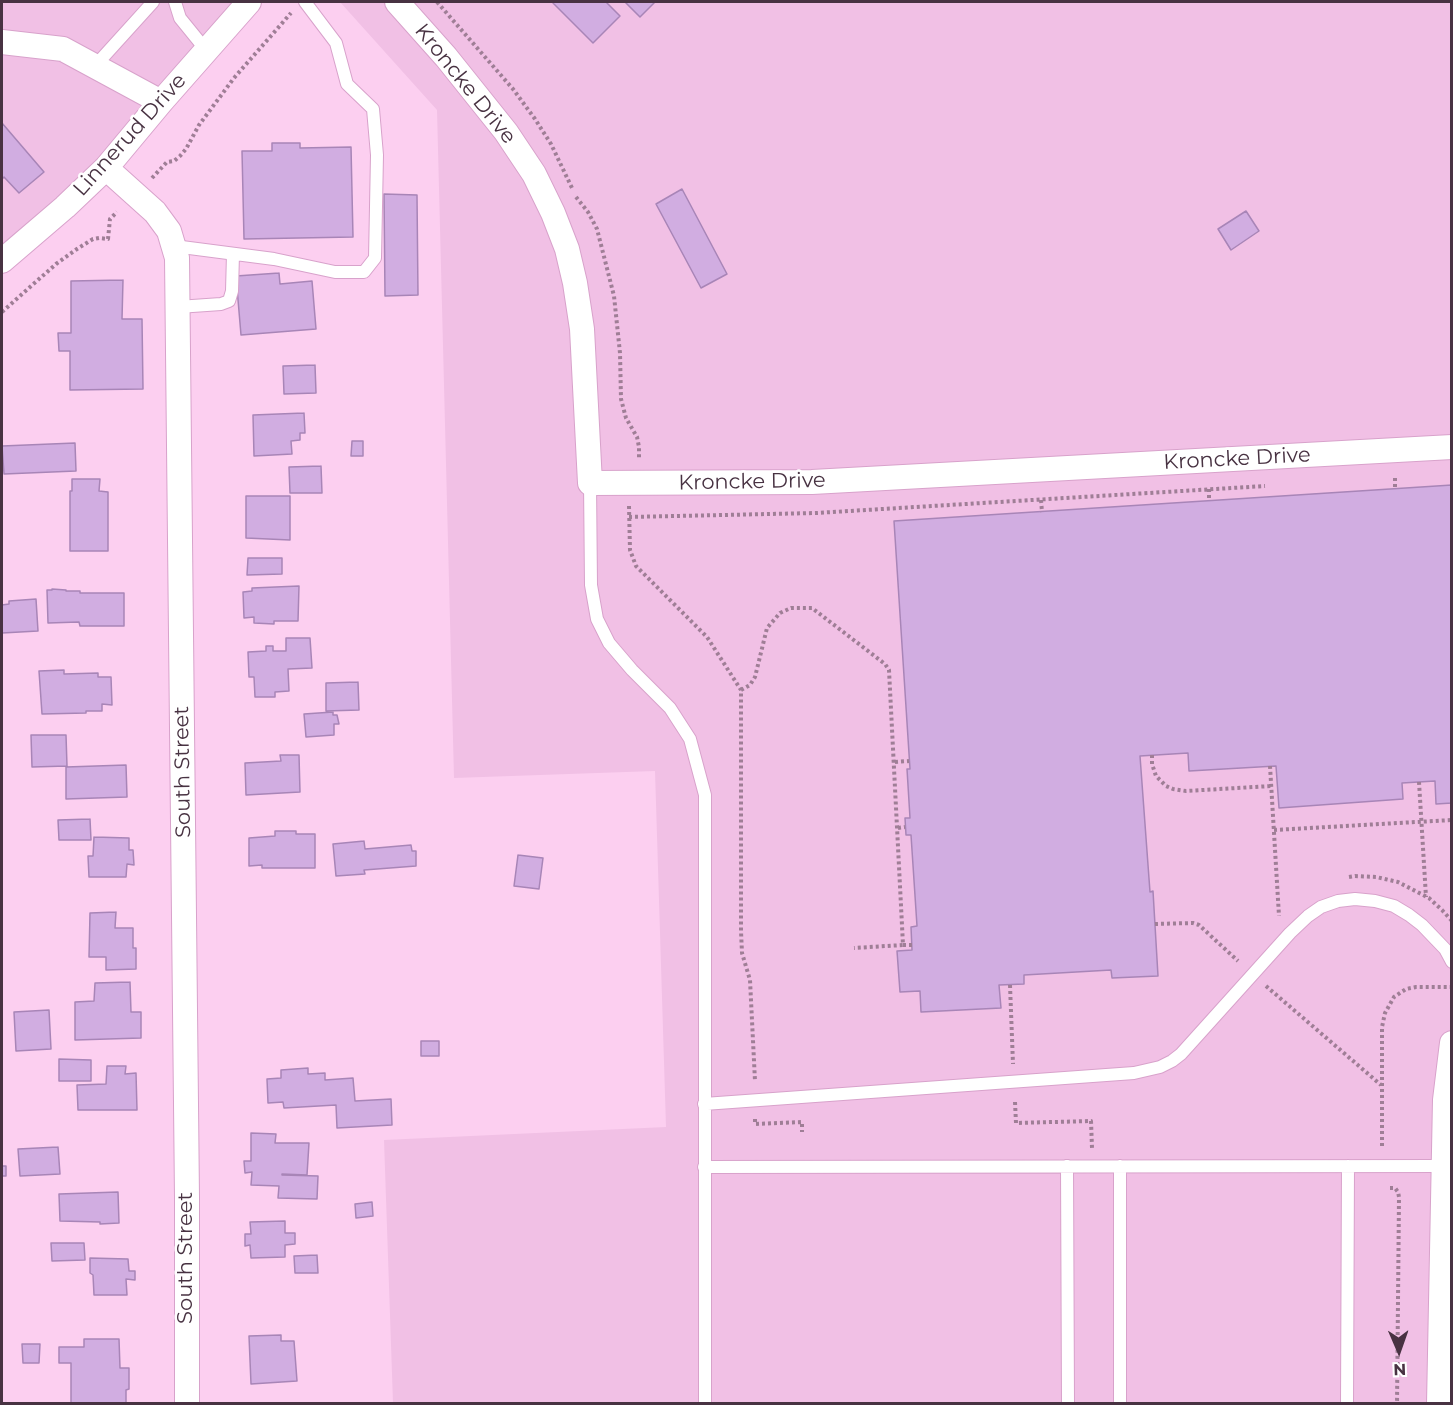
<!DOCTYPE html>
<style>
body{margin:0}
#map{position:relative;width:1453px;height:1405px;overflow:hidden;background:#fccff0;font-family:Montserrat,sans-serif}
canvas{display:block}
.frame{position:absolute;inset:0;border:3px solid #483242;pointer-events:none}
.north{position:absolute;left:1369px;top:1321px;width:60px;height:60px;-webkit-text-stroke:4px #fff;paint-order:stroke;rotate:178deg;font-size:16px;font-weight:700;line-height:24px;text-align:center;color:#483242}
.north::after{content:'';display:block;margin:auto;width:21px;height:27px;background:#483242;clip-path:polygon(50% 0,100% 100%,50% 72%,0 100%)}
</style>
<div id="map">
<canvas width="1453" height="1405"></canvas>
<div class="frame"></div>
<div class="north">N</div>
</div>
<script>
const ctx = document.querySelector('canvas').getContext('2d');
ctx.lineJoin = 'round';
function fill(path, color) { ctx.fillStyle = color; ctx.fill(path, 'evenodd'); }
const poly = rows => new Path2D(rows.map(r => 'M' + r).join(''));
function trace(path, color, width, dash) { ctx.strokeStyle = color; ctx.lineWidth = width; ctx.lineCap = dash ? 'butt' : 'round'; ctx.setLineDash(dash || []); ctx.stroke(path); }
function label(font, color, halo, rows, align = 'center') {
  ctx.font = font + ' Montserrat,sans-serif'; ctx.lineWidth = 5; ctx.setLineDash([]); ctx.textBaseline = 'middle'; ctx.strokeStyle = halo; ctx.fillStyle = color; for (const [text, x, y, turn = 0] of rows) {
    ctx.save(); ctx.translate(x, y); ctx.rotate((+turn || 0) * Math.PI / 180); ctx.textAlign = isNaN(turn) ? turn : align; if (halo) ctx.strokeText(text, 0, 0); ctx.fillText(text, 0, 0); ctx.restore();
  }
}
fill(poly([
 [2,2,249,2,161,102,2,255],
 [340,2,1451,2,1452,1043,1439,1403,393,1403,384,1140,666,1127,655,771,454,778,437,110]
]), '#f1c0e5');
const building = poly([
 [554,2,606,2,620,16,593,43,553,3,554,2],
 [625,2,655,2,640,17,625,2],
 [2,123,44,172,19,193,4,177,2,179,2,123],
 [272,143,300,143,300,148,351,147,353,237,244,239,242,151,272,151,272,143],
 [682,189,727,274,701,288,656,204,682,189],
 [384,194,417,195,418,295,385,296,384,194],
 [1246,211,1259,231,1231,250,1218,229,1246,211],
 [279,273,280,284,312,281,316,329,241,335,236,276,279,273],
 [123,280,122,319,142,319,143,389,70,390,70,351,59,351,58,333,71,333,71,281,123,280],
 [315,365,316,393,284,394,283,366,315,365],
 [304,413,305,433,300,433,300,440,291,441,292,454,254,456,253,415,304,413],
 [352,441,363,441,363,456,351,456,352,441],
 [75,443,76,471,4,474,2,446,75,443],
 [321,466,322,493,290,493,289,467,321,466],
 [72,479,100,479,99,491,108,492,108,551,70,551,70,491,72,491,72,479],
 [1452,485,1452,803,1436,804,1435,781,1402,783,1403,799,1279,808,1276,766,1189,771,1188,753,1140,756,1150,892,1153,891,1158,976,1112,978,1111,970,1024,975,1024,984,999,985,1001,1008,921,1012,920,991,900,992,897,951,912,950,911,927,917,926,911,835,906,835,905,818,910,818,907,769,910,769,894,521,1452,485],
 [246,496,290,496,290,540,246,538,246,496],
 [248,558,282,558,282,574,247,575,248,558],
 [299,586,298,621,274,621,274,624,254,623,254,617,244,618,243,592,252,591,252,588,299,586],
 [52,589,66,590,66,591,80,591,80,593,124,593,124,626,80,626,79,622,48,623,47,590,52,590,52,589],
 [36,599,38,631,2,633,2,605,9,604,9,601,36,599],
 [286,638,310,638,312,668,288,669,289,691,275,692,275,697,255,697,254,677,249,677,248,652,266,651,266,646,273,646,273,651,286,651,286,638],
 [64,670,64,674,98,673,98,677,111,677,112,705,102,704,102,711,86,711,86,713,42,714,39,671,64,670],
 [358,682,359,710,326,711,326,683,358,682],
 [333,712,333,715,337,715,339,724,334,724,334,735,306,737,304,714,333,712],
 [31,735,66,735,67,766,32,767,31,735],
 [280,755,299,755,300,792,246,795,245,763,281,761,280,755],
 [126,765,127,797,66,799,66,767,126,765],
 [90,819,91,840,59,840,58,820,90,819],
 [275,831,296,831,296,834,315,834,315,868,262,868,262,865,249,866,249,838,275,836,275,831],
 [94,837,129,838,129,850,133,850,134,865,127,864,126,877,89,877,88,856,93,856,94,837],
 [364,841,365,849,411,845,412,851,416,851,416,866,364,870,365,874,336,876,333,844,364,841],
 [518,855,543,858,539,889,514,886,518,855],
 [116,912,115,928,133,928,133,948,136,948,136,969,106,970,106,957,89,957,90,913,116,912],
 [130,982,131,1012,141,1012,141,1038,75,1040,75,1002,94,1001,95,983,130,982],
 [49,1010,51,1049,16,1051,14,1012,49,1010],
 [421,1041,439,1041,439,1056,421,1056,421,1041],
 [59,1059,91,1060,91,1081,59,1081,59,1059],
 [107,1066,126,1066,125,1074,136,1073,137,1110,78,1110,77,1085,106,1084,107,1066],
 [308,1068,308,1074,325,1073,325,1080,353,1078,355,1101,391,1099,392,1125,337,1128,336,1105,284,1108,283,1102,268,1103,267,1079,281,1078,281,1070,308,1068],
 [251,1133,276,1134,275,1143,309,1143,307,1175,282,1174,282,1175,318,1176,317,1199,278,1198,279,1186,251,1185,252,1172,245,1173,244,1161,251,1161,251,1133],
 [58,1147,60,1174,20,1176,18,1149,58,1147],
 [2,1166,6,1166,6,1176,2,1176,2,1166],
 [118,1192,119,1223,100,1224,100,1222,60,1221,59,1194,118,1192],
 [372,1202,373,1216,356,1218,355,1204,372,1202],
 [285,1221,285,1233,295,1233,295,1244,285,1245,285,1257,251,1258,250,1245,245,1246,245,1234,251,1234,250,1222,285,1221],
 [51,1243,84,1243,85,1260,52,1261,51,1243],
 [317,1255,318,1273,295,1273,294,1256,317,1255],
 [90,1258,128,1259,129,1271,135,1271,135,1280,126,1279,127,1295,94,1295,93,1275,90,1273,90,1258],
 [281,1335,281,1341,294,1341,297,1381,251,1384,249,1336,281,1335],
 [84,1339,119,1339,120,1368,129,1368,129,1389,126,1390,126,1404,71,1404,71,1363,59,1363,59,1347,84,1347,84,1339],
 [22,1344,40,1344,39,1363,23,1363,22,1344]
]);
fill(building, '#d1ade1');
trace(building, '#a885b7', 1.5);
const service = poly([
 [175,2,180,18,206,50],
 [95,66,153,2],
 [174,246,274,259,335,272,364,272,375,258,377,155,373,109,347,84,336,43,305,2],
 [178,307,221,304,229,301,232,291,233,254],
 [590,483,591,585,597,619,609,643,632,670,670,708,690,739,705,795,705,1404],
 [704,1104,1134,1073,1160,1067,1172,1061,1181,1054,1290,933,1308,916,1321,907,1338,901,1355,899,1375,901,1394,906,1409,915,1422,925,1445,949,1452,962],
 [1067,1166,1068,1404],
 [704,1167,1444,1166],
 [1120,1404,1120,1166],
 [1347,1404,1348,1166]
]);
const minor = poly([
 [397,2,446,57,506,132,534,174,553,213,567,249,575,283,582,329,590,483,812,482,1452,447],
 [2,42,63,49,161,102],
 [106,168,155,212,169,231,177,258,187,1197,187,1404],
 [2,261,65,207,106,168,161,102,249,2],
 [1439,1404,1445,1100,1452,1043]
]);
trace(service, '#d8a2cb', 14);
trace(minor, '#d8a2cb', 26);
trace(poly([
 [437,2,513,89,535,119,551,144,572,188],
 [152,178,167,162,174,161,180,156,186,149,199,125,234,78,291,13],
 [576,197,588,212,597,229,614,296,620,353,621,399,626,418,637,437,639,447,639,459],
 [2,312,56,264,77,249,93,239,99,238,108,239,110,219,117,212],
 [1395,478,1395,488],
 [1209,489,1209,501],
 [1041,500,1042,512],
 [629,506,630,550,636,566,707,637,741,690,741,931,742,953,750,980,755,1081],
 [629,517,816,513,1265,486],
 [741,690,750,685,755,677,767,628,780,613,791,608,812,608,885,664,889,670,903,945,854,948],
 [1152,755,1152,764,1156,776,1166,786,1173,789,1186,791,1271,786],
 [895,762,909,761],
 [1270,766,1279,916],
 [1419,782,1426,897],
 [898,828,905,827],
 [1274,830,1452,820],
 [1349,877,1355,876,1376,877,1398,882,1429,898,1442,910,1452,921],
 [1155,924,1193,923,1199,925,1238,961],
 [903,945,912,945],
 [1010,985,1013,1064],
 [1266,986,1381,1085],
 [1015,1102,1016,1123,1091,1121,1092,1148],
 [755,1119,755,1124,802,1122,802,1132],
 [1382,1146,1382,1027,1385,1013,1394,997,1406,989,1416,987,1452,987],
 [1390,1188,1395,1188,1398,1192,1399,1197,1397,1404]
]), '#9f7e96', 4, [3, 3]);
trace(service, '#fff', 12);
trace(minor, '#fff', 24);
label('21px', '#483242', '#fff', [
 ["Kroncke Drive",465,84,51],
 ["Linnerud Drive",130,135,-48],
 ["Kroncke Drive",1237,459,-3],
 ["Kroncke Drive",752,482,-1],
 ["South Street",183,772,-91],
 ["South Street",186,1258,-90]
]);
</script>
